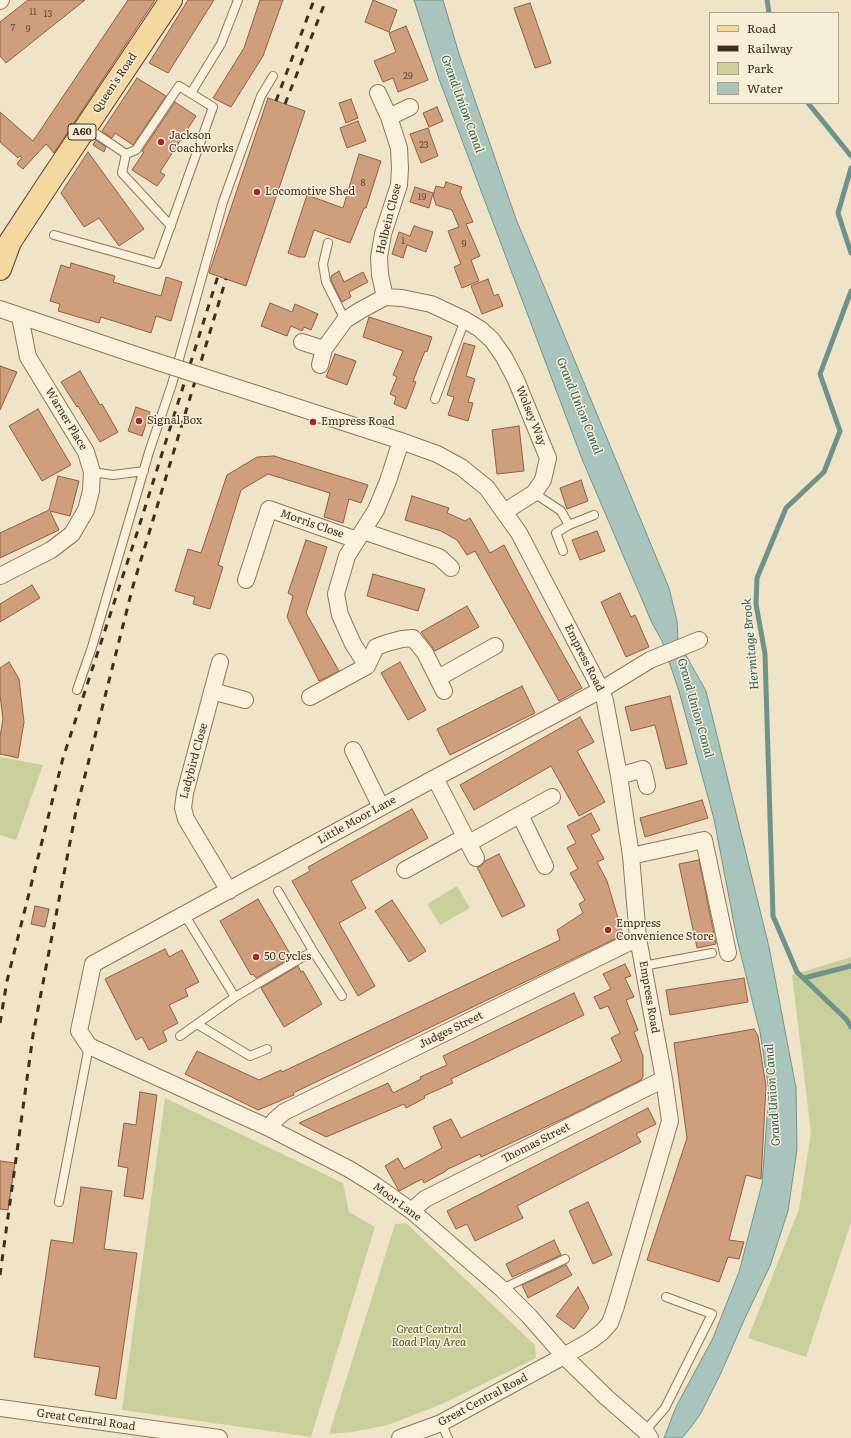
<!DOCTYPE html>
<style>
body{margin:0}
#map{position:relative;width:851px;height:1438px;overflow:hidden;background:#f0e4c8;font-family:Literata,serif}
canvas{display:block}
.legend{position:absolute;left:709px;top:12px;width:130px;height:92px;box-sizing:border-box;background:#f7eed8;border:1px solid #ada18e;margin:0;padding:5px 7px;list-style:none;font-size:12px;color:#3d2e20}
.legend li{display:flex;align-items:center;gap:8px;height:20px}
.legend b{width:20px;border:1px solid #ada18e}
</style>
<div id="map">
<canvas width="851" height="1438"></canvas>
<ul class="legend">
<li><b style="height:5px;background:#f3d9a0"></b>Road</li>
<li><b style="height:5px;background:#3d2e20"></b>Railway</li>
<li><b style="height:11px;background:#c9cf9b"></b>Park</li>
<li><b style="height:11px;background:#a9c4bc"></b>Water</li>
</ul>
</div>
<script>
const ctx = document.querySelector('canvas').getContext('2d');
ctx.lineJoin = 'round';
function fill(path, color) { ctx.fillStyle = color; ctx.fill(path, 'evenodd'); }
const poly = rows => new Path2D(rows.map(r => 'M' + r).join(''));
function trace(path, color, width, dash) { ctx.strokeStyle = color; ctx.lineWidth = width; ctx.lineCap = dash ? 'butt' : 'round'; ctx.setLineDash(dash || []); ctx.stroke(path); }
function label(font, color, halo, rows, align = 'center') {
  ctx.font = font + ' Literata,serif'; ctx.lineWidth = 3; ctx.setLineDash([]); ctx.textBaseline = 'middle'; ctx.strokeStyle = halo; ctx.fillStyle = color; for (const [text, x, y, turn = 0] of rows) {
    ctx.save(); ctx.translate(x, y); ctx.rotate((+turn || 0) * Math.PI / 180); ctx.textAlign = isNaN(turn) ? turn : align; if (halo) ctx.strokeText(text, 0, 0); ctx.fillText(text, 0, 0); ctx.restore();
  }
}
fill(poly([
 [0,757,43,765,16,840,0,835],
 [457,886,470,908,440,925,427,904],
 [851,957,851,1223,806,1357,748,1338,799,1209,811,1133,792,975],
 [165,1098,343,1183,349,1212,375,1227,311,1437,122,1410],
 [406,1223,535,1345,536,1358,442,1404,388,1425,353,1432,329,1434,395,1224]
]), '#c9cf9b');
const water = poly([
 [414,0,443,0,459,54,516,219,669,588,677,621,678,641,706,691,769,947,796,1088,797,1149,788,1211,770,1266,745,1318,720,1375,701,1413,691,1427,682,1438,664,1438,676,1407,713,1338,739,1272,762,1184,769,1091,760,1032,737,939,714,819,679,691,662,641,652,623,582,459,439,79,414,0]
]);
fill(water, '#a9c4bc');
trace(water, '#6f938a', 1);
trace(poly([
 [767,0,769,13],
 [808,103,851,156],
 [851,168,838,213,851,253],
 [851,291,820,374,840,431,824,472,786,508,757,578,756,604,765,654,773,916,797,972,847,1020,851,1027],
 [804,978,851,966]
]), '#6f938a', 5);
const building = poly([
 [28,0,85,0,6,63,0,56,0,22,28,0],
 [128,0,155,0,54,153,46,144,23,169,17,164,22,157,20,156,18,158,0,142,0,112,33,141,128,0],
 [188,0,214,0,168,73,149,63,188,0],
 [260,0,283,0,263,56,231,107,213,98,244,48,260,0],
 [373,0,397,10,389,32,365,22,373,0],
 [530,3,551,63,535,68,514,8,530,3],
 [406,26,428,80,398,92,393,78,383,82,374,61,396,52,389,33,406,26],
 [137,78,166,96,133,145,115,133,112,138,102,131,137,78],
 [268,98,305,111,246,286,209,273,268,98],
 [351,99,358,118,346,123,339,103,351,99],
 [175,102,196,116,160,172,165,175,157,186,132,170,144,152,142,151,175,102],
 [437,107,443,121,429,127,423,113,437,107],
 [358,121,366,141,347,148,340,128,358,121],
 [428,128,438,156,421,163,410,134,428,128],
 [96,140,106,147,104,152,93,145,96,140],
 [88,152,144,229,119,246,99,218,84,227,61,193,88,152],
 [359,154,381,161,366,208,364,208,350,243,314,230,305,257,299,257,288,253,307,195,343,208,359,154],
 [446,182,462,187,460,192,473,222,466,224,480,256,471,260,479,281,462,288,454,267,461,264,448,231,459,227,452,210,436,205,433,195,436,186,444,188,446,182],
 [415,187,433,193,429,208,410,202,415,187],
 [414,226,433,232,426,252,407,245,403,258,392,254,399,232,410,236,414,226],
 [71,263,115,276,113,282,161,296,166,277,182,282,171,321,156,316,151,333,101,317,99,323,58,311,60,304,50,301,61,265,70,268,71,263],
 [339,271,344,282,363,272,368,282,349,292,351,297,342,302,331,280,331,276,339,271],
 [488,279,494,296,498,294,503,306,482,314,471,286,488,279],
 [270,303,292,312,295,304,318,314,311,330,304,327,302,331,291,326,287,336,261,326,270,303],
 [369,317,432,337,427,352,425,351,413,381,416,382,406,409,394,404,396,397,390,394,397,377,393,375,403,351,363,337,369,317],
 [464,343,475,346,466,376,475,379,468,402,473,403,468,421,448,415,454,397,447,395,464,343],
 [335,354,356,361,347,385,326,377,335,354],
 [0,366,17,372,0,410,0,366],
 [80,371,100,405,102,404,118,432,100,442,78,406,77,407,61,382,80,371],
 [136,407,150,412,142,436,128,431,136,407],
 [38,409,71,465,42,481,9,426,38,409],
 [519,426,524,471,497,474,492,430,519,426],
 [274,456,368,485,361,503,349,499,343,523,324,517,330,493,268,474,241,490,218,565,223,567,210,609,193,604,195,597,175,591,188,549,201,553,227,475,257,457,274,456],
 [58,476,79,481,70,516,50,511,59,530,0,558,0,533,49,510,58,476],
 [581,480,588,501,567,509,560,488,581,480],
 [412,496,449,508,447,513,465,521,470,518,490,553,504,545,541,615,582,688,559,701,475,551,467,555,457,540,441,531,405,520,412,496],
 [597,531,605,551,580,560,572,540,597,531],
 [306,540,327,547,306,613,339,671,319,681,287,617,293,596,288,593,306,540],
 [373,574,425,589,418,611,367,596,373,574],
 [32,585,40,598,0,622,0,604,32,585],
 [620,593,631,617,635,615,649,647,626,657,601,602,620,593],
 [467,606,479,627,435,651,421,632,467,606],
 [9,662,19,679,24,722,18,758,0,754,0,737,3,719,0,695,0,668,9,662],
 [400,662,426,710,408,720,381,673,400,662],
 [522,686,535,713,450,755,437,729,522,686],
 [670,696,687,764,666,769,655,725,631,731,625,707,670,696],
 [580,717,594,742,577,751,605,802,579,816,551,766,474,810,460,785,580,717],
 [702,800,708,818,645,837,640,818,702,800],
 [412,809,428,838,351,881,366,908,339,923,375,986,358,996,292,881,310,871,308,867,412,809],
 [591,813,600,830,591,835,604,859,597,862,607,881,623,935,293,1093,294,1095,258,1110,185,1074,197,1051,259,1080,281,1070,282,1072,560,940,557,930,583,913,579,904,585,900,570,873,578,869,567,848,576,843,567,826,591,813],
 [499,854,525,906,502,917,477,867,481,866,485,861,499,854],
 [699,860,716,944,697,948,679,864,699,860],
 [258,899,292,957,256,978,253,974,251,975,220,921,258,899],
 [392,900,426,951,409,962,375,911,392,900],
 [35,906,49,909,45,927,31,924,35,906],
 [165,949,169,957,182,950,199,982,185,989,188,996,169,1005,178,1023,163,1031,167,1041,149,1050,142,1037,136,1040,105,979,165,949],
 [625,964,631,976,625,978,634,997,626,1000,638,1030,634,1032,643,1056,643,1077,641,1080,569,1116,481,1157,480,1154,446,1170,446,1171,424,1183,422,1179,399,1191,385,1166,398,1158,404,1169,442,1148,433,1127,451,1119,461,1138,622,1061,611,1038,620,1033,608,1006,600,1009,594,997,611,989,603,974,625,964],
 [298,966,301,972,303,971,322,1004,284,1027,261,988,298,966],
 [744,978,748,1002,670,1015,666,990,744,978],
 [574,993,584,1015,451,1079,453,1083,424,1096,425,1098,406,1108,404,1104,326,1137,299,1123,388,1083,393,1093,421,1079,420,1077,447,1065,443,1056,574,993],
 [754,1029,758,1036,766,1086,761,1179,746,1175,729,1240,744,1242,739,1259,728,1257,719,1282,647,1260,687,1138,674,1043,754,1029],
 [140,1092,157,1095,143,1199,124,1196,128,1168,118,1166,124,1123,136,1125,140,1092],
 [648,1108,656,1124,636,1134,641,1142,517,1206,523,1218,475,1241,467,1224,456,1229,447,1211,648,1108],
 [0,1161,15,1163,8,1210,0,1209,0,1161],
 [81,1187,112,1191,104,1249,137,1253,116,1399,95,1395,100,1367,34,1357,51,1240,73,1243,81,1187],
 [588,1202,612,1255,593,1264,569,1211,588,1202],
 [554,1240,561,1255,512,1277,506,1264,554,1240],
 [566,1265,572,1275,528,1298,522,1285,566,1265],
 [578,1287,589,1308,574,1329,556,1316,578,1287]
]);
fill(building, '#cf9f7d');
trace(building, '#8d5f41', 1);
const lane = poly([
 [191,93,221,44,238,0],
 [126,154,122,173,171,226],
 [54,235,157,264,213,107,179,86,136,150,126,154,86,127],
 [328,243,323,264,326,282,345,320],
 [435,399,465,320],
 [92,472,113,475,144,471],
 [534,493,561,511,569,525],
 [563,551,556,533,569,525,594,515],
 [77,690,92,647,149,452,172,384,223,202,261,96,273,76],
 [184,914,235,997,313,951,278,891],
 [313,951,342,996],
 [643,966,712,953],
 [197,1024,250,1056,267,1049],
 [180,1036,235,997],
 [59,1202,89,1046],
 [502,1289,565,1259],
 [441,1423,448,1438],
 [645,1431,665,1408,712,1314,666,1297]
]);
const street = poly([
 [0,1,1,0],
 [378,93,389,117,399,148,400,168,399,185,383,234,379,257,380,275,385,297],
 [389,117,410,107],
 [0,309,130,353],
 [302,342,324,349],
 [320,365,324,349,345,320,361,310,385,297,402,298,431,304,465,320,480,329,492,340,504,357,516,380,548,458,543,480,534,493,504,512],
 [257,394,401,441,437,454,461,467,487,488,519,533,601,690,605,701,619,776,631,856,638,938,664,1079,670,1121,616,1306,610,1323,602,1332,590,1341,564,1356,441,1423,400,1438],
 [363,531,439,557,451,568],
 [0,576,51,550,72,534,86,510,91,491,92,472,86,452,28,357,20,317],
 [246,580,269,509,357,540],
 [220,662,185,793,183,808,186,819,229,891],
 [367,666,353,644,340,615,336,594,347,556,376,510,388,481,401,441],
 [438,678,495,646],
 [212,691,245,700],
 [310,697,367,666,376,647,387,643,402,639,413,638,425,653,444,691],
 [353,750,381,807],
 [619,776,643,769,647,786],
 [435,778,476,858],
 [520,815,545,866],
 [469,843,552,797],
 [631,856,704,840,728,953],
 [405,870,465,837],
 [269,1128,275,1120,284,1112,638,938],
 [413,1212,417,1206,425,1199,664,1079],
 [0,1408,219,1438],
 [650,1438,645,1431,606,1397,564,1356,529,1316,502,1289,413,1212,375,1185,349,1169,269,1128,89,1046,79,1031,93,964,435,778,601,690,650,660,699,640]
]);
const primary = poly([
 [0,269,10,242,46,187,171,0]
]);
trace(lane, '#8d765c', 10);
trace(street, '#8d765c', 18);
trace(primary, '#5b4430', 24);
trace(lane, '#faf1dc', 8);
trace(street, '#faf1dc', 16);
trace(primary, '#f3d9a0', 22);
trace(poly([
 [276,101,314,0],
 [285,104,326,0],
 [0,1023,7,981,63,758,137,533,218,276],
 [0,1275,33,1035,76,811,133,586,226,279]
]), '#3d2e20', 3, [7, 7]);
const streetBridge = poly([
 [130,353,257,394]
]);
trace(streetBridge, '#8d765c', 18, []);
trace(streetBridge, '#faf1dc', 16);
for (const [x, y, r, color] of [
 [161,142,4,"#9e2a2b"],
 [257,192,4,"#9e2a2b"],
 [139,421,4,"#9e2a2b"],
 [313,422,4,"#9e2a2b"],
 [608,930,4,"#9e2a2b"],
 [256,957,4,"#9e2a2b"]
]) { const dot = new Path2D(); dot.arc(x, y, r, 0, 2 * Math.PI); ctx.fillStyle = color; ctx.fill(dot); trace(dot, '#f7eed8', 1.5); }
label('9px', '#624a37', null, [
 ["11",33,12],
 ["13",48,14],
 ["7",13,28],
 ["9",28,29],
 ["29",408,76],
 ["23",424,145],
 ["8",363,183],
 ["19",422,197],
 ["1",403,241],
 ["9",464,244]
]);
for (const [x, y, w] of [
 [82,132,28]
]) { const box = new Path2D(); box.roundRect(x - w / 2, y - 8, w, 16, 3); ctx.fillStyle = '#f7eed8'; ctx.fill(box); trace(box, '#3d2e20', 1); }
label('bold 10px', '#3d2e20', null, [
 ["A60",82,132]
]);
label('11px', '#3d2e20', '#f7eed8', [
 ["Queen's Road",115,83,-56],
 ["Holbein Close",389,219,-76],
 ["Wolsey Way",531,416,68],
 ["Warner Place",66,419,59],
 ["Morris Close",312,524,19],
 ["Empress Road",584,658,63],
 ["Ladybird Close",194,761,-75],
 ["Little Moor Lane",357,820,-29],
 ["Empress Road",649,997,80],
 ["Judges Street",451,1030,-26],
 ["Thomas Street",536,1143,-27],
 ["Moor Lane",397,1202,36],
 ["Great Central Road",483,1400,-28],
 ["Great Central Road",86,1420,8]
]);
label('11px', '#3d2e20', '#f7eed8', [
 ["Jackson",169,136],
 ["Coachworks",169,149],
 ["Locomotive Shed",265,192],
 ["Signal Box",147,421],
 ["Empress Road",321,422],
 ["Empress",616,924],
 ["Convenience Store",616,937],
 ["50 Cycles",264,957]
], 'left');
label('italic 11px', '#4d5a26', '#f7eed8', [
 ["Great Central",429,1330],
 ["Road Play Area",429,1343]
]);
label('italic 12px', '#2f5d5a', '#f7eed8', [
 ["Grand Union Canal",462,104,70],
 ["Grand Union Canal",579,406,68],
 ["Hermitage Brook",751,644,-95],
 ["Grand Union Canal",695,708,74],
 ["Grand Union Canal",773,1095,-94]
]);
</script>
